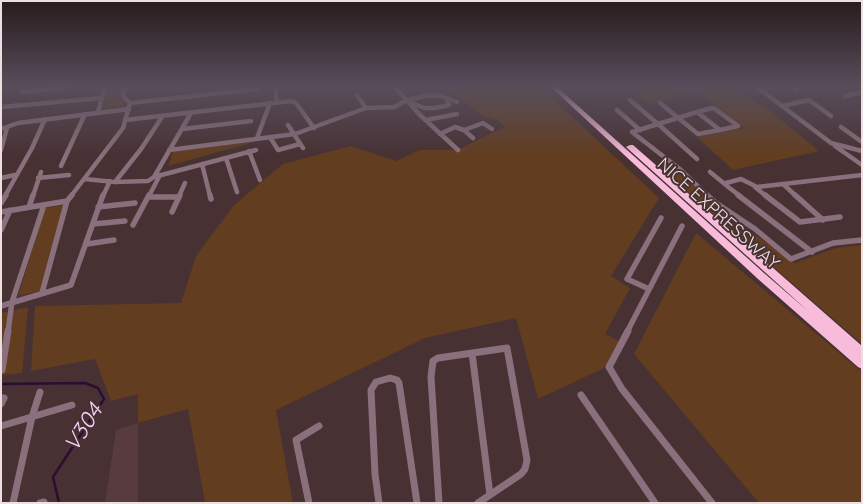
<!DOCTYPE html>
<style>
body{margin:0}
#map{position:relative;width:863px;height:504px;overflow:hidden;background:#473133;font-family:Quicksand,sans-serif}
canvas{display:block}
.frame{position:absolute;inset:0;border:2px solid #eddfe0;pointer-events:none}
</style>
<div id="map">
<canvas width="863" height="504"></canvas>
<div class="frame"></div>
</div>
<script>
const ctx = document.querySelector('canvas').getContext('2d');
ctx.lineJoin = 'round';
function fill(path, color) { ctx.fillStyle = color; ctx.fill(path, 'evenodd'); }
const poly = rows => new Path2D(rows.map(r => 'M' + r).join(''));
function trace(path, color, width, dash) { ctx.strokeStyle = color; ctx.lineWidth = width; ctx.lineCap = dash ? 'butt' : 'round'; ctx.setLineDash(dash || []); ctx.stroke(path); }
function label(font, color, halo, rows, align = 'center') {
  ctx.font = font + ' Quicksand,sans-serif'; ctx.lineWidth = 4; ctx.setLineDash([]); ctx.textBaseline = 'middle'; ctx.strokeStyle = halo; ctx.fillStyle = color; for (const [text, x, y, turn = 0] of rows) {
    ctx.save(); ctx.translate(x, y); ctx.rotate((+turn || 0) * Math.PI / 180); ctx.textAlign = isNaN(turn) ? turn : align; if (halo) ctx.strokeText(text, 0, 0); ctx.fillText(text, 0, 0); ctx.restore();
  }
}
fill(poly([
 [138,423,138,503,105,503,116,430]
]), '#573b3f');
fill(poly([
 [108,87,123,87,120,96,126,106,101,110],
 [443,87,540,87,659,198,611,276,630,288,605,334,619,341,604,368,538,399,516,318,425,338,276,410,293,503,205,503,188,409,138,423,138,394,111,401,95,359,31,371,35,306,181,303,196,256,234,205,283,164,351,146,396,161,420,150,457,150,505,127,498,120,483,116],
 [645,87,730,87,768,109,819,151,733,170,697,137,744,128,694,90,650,105,636,93],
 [258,141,168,166,173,151],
 [678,173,725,213,795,263,836,248,862,245,862,344,668,175],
 [64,205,40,291,18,296,45,208],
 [696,233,862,372,862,503,759,503,634,354],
 [28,307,22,373,1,375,1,313]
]), '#623d1f');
trace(poly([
 [1,384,85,383,98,388,104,399,53,477,59,503]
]), '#2e0c31', 2.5);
trace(poly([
 [275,87,277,102],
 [395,87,419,114,458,150],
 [757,87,831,143,862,151],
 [791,87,796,90],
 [22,92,69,87],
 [357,95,366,108],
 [845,96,862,92],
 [630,100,658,124,697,112],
 [130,103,257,89],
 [412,103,424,108,435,108,449,105,446,98],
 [660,103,698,134,720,130],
 [782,106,809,100,831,116],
 [1,107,101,98],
 [712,108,715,109,738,126,720,130,697,112,712,108],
 [617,110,640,130],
 [98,112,105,87],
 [125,120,291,101,296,103,314,128],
 [426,120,457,114],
 [288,125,303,148],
 [841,127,862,142],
 [1,129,18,123,129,109],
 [182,129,251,121],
 [464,130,473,138],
 [440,134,455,127,464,130,483,123,492,129],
 [270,137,278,150,300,144],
 [257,138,270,103],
 [835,146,862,165],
 [1,150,7,128],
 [169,150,295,134,366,108,394,107,407,100,429,95,441,96,457,102],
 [249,151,260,180],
 [226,158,237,192],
 [697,159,658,124,632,132,681,170,708,196],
 [202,164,210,196],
 [61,166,85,114],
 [710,172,726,185],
 [154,177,191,113],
 [1,178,15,175],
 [38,178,69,175],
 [84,179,115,182,148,181,154,177,256,150],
 [115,182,141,149,162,117],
 [783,184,796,196],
 [755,187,766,196],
 [5,196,32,148,45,119],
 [33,196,41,172],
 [71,196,123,128,130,103,123,96,125,87],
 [103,196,110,181],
 [149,196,160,175],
 [179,196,185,183],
 [740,196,727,186,726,183,741,179,757,187,862,175]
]), '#89707c', 4.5);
trace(poly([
 [210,195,211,199],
 [707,195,716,203,755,229,791,259,833,243,862,240],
 [738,195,812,252],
 [765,195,800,222,840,217],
 [795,195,823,220],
 [148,197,179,197],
 [1,203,6,195],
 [29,207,33,195],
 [98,207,135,203],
 [1,212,67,201,72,195],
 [172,212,180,195],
 [93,224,125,221],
 [133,225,149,195],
 [1,230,10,210],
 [87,244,114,240],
 [649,289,627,279,661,218],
 [42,293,67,201],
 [1,306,71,285,103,195],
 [8,332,12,302,44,205],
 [627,332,682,226]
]), '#89707c', 5.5);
trace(poly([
 [628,331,609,367,622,389,712,503],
 [472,353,490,495],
 [2,370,8,331],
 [581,395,655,503],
 [1,404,4,398],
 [1,426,72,405],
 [13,503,32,417,40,392],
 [40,503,44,502],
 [309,503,296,440,319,426],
 [379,503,375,474,371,390,376,382,390,378,397,380,399,383,417,503],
 [439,503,431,377,433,361,438,358,507,348,527,460,525,469,521,474,478,503]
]), '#89707c', 7);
fill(poly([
 [551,87,557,87,764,273,808,311,626,147,630,145,633,145,862,346,862,369,858,367,758,279,551,87]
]), '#f8bbda');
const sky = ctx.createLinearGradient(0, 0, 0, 157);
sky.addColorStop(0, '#271b1c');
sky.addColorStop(0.55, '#584e5b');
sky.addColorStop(1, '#584e5b00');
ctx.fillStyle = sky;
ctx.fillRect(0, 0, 863, 157);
label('18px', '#eddfe0', '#473133', [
 ["NICE EXPRESSWAY",718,214,42]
]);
label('italic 22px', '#fad5fd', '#473133', [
 ["V304",84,428,-58]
]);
</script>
